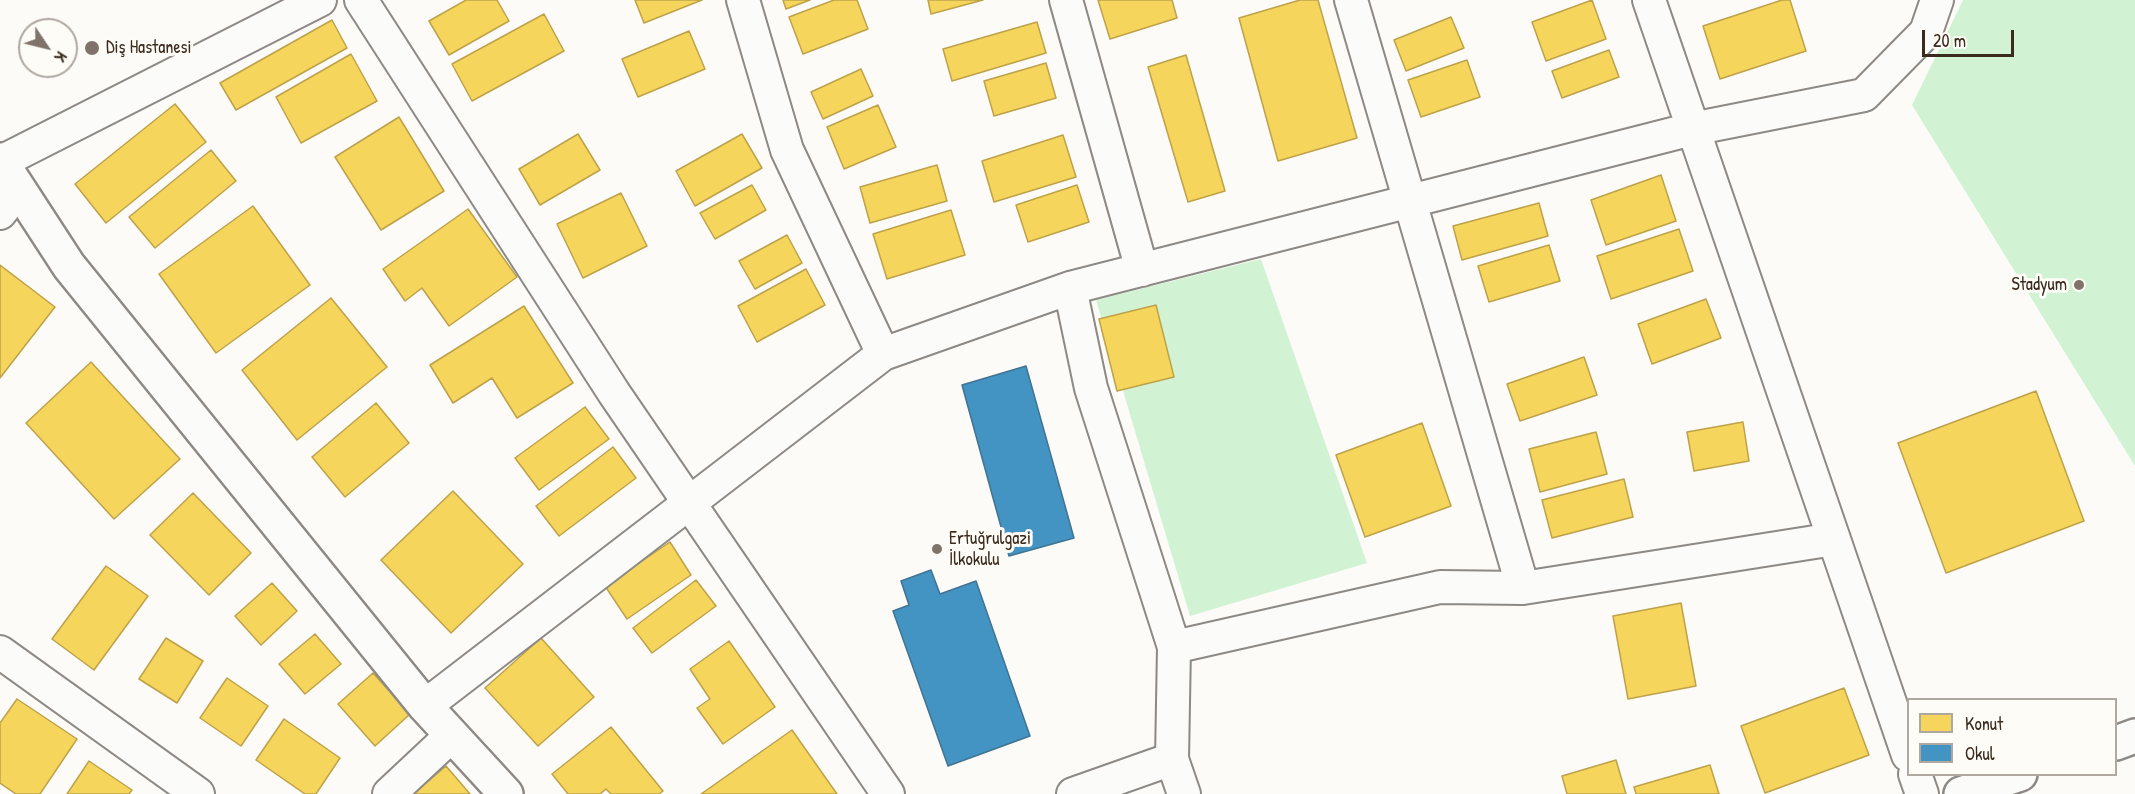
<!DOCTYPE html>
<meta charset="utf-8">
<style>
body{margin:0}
#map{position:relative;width:2135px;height:794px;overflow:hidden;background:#fcfbf8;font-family:"Patrick Hand",sans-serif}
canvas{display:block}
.legend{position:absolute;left:1907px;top:698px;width:210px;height:78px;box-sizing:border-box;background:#fdfcf7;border:2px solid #afa8a0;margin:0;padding:8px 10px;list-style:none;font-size:18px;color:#3b2a1e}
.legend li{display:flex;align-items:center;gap:12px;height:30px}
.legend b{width:30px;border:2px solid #afa8a0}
.north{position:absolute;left:18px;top:18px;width:60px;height:60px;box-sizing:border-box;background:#fdfcf7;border:2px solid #afa8a0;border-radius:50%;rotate:125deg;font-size:16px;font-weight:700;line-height:24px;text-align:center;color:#3b2a1e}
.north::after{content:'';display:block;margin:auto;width:21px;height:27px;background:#7f736a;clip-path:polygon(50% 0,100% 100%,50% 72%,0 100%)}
.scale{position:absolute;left:1922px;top:30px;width:92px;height:27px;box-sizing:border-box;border:3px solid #3b2a1e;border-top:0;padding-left:8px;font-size:18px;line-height:21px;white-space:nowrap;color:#3b2a1e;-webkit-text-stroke:4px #fdfcf7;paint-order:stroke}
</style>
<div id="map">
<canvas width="2135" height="794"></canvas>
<ul class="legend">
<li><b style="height:16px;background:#f6d55c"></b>Konut</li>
<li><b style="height:16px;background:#4393c3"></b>Okul</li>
</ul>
<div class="north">K</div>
<div class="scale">20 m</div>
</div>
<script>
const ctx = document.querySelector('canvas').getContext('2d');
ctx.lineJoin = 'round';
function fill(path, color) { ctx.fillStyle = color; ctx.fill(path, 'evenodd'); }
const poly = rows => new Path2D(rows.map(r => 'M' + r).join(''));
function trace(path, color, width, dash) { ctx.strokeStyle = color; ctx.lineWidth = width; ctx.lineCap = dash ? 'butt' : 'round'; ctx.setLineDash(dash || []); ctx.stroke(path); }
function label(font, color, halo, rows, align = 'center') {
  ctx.font = font + ' "Patrick Hand",sans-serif'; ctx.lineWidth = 6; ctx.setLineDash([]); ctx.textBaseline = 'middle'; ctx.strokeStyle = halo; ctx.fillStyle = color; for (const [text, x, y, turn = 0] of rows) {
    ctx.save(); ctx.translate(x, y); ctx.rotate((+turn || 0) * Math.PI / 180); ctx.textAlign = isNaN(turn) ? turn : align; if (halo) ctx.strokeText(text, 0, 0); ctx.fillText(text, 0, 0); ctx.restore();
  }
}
fill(poly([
 [1963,0,2135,0,2135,466,1912,105],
 [1261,259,1367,563,1190,616,1096,300]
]), '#d1f3d3');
const homes = poly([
 [466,0,497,0,509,21,449,55,429,21,466,0],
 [635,0,702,0,644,23,635,0],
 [783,0,810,0,786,9,783,0],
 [834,0,857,0,868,29,803,54,789,17,834,0],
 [928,0,983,0,931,14,928,0],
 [1098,0,1172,0,1177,18,1110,39,1098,0],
 [1300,0,1318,0,1357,138,1278,161,1239,18,1300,0],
 [1592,0,1606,39,1546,61,1532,22,1592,0],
 [1782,0,1790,0,1806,51,1720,79,1703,26,1782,0],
 [544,14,564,51,472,101,452,64,544,14],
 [1451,17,1464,48,1406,71,1394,40,1451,17],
 [332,20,347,48,236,110,220,83,332,20],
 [1037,22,1046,53,952,81,943,49,1037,22],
 [689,31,705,69,638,97,622,59,689,31],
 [1609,50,1619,77,1562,98,1552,71,1609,50],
 [351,54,377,101,301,143,276,97,351,54],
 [1186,55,1225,191,1188,202,1148,67,1186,55],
 [1467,60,1480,97,1421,117,1408,80,1467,60],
 [1046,63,1056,98,994,116,984,81,1046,63],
 [861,69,873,96,823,119,811,92,861,69],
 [175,104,206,142,106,223,75,184,175,104],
 [878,105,896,147,844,169,827,127,878,105],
 [399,117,444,191,381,230,335,157,399,117],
 [578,134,600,170,540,205,519,169,578,134],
 [742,134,762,168,695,206,676,171,742,134],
 [1063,135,1076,177,994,202,982,161,1063,135],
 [211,150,236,181,155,248,129,217,211,150],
 [937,165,947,201,870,223,860,187,937,165],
 [1661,175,1676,221,1606,245,1591,200,1661,175],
 [752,185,766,210,715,239,700,213,752,185],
 [1077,185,1089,222,1028,242,1016,205,1077,185],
 [621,193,647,246,583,278,557,224,621,193],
 [1539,203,1548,236,1462,260,1453,226,1539,203],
 [253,206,310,285,216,353,159,274,253,206],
 [468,209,517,277,449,326,422,288,405,301,383,269,468,209],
 [951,210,965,255,887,279,873,234,951,210],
 [1679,229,1693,271,1611,299,1597,256,1679,229],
 [787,235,802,263,755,289,739,261,787,235],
 [1549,245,1560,281,1489,302,1478,266,1549,245],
 [0,265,55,307,0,378,0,265],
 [806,269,825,305,757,342,738,306,806,269],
 [331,298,387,367,297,440,242,370,331,298],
 [1706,299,1721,338,1652,364,1638,324,1706,299],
 [1156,305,1174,377,1117,391,1099,319,1156,305],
 [524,306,573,383,517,418,492,378,453,403,430,365,524,306],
 [1584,357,1597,395,1520,421,1507,384,1584,357],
 [91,362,180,459,114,519,26,423,91,362],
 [2036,391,2084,521,1946,573,1898,443,2036,391],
 [376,403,409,443,345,497,312,457,376,403],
 [585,407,609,439,539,490,515,458,585,407],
 [1743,422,1749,461,1694,471,1687,432,1743,422],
 [1422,423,1451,506,1365,537,1336,455,1422,423],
 [1596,432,1607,474,1540,492,1529,449,1596,432],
 [613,447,636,478,559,536,536,506,613,447],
 [1624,479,1633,517,1552,538,1542,500,1624,479],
 [453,491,523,564,451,633,381,560,453,491],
 [193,493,251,553,209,595,150,535,193,493],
 [670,542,691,575,627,619,605,586,670,542],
 [106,566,148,596,94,670,52,639,106,566],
 [696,580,716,606,652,653,633,628,696,580],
 [272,583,297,611,261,645,235,616,272,583],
 [1681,603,1696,686,1628,699,1613,616,1681,603],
 [315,634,341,664,305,694,279,664,315,634],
 [166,638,203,661,177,703,139,679,166,638],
 [541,638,594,697,538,746,485,688,541,638],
 [729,641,775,707,723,744,697,708,710,699,690,669,729,641],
 [373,673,410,714,375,746,338,704,373,673],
 [227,678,268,706,241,746,200,718,227,678],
 [1844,688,1869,755,1765,793,1741,726,1844,688],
 [17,699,77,739,40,794,16,794,0,783,0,723,17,699],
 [284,719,340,758,316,794,305,794,256,760,284,719],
 [611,727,663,791,659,794,611,794,606,789,600,794,568,794,552,774,611,727],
 [792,730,837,794,701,794,792,730],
 [1616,760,1626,794,1567,794,1562,776,1616,760],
 [89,761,132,790,129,794,67,794,89,761],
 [1710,765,1719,794,1636,794,1634,787,1710,765],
 [446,766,470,794,413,794,446,766]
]);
fill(homes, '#f6d55c');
trace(homes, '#bea249', 1.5);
const schools = poly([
 [1026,366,1074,538,1009,556,962,385,1026,366],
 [931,570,940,594,976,581,1030,736,948,766,893,611,909,605,901,581,931,570]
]);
fill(schools, '#4393c3');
trace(schools, '#417492', 1.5);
const street = poly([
 [361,0,614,393,888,794],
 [743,0,787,150,883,354],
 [1066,0,1142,270],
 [1351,0,1523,588],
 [1649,0,1908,755],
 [1,162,320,0],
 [0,213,19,189],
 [1070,288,1091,388,1174,647,1172,759,1184,794],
 [1174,647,1440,587,1523,588,1834,539],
 [0,652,198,794],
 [425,706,883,354,1070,288,1692,129,1864,95,1926,32,1937,0],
 [1915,774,1922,794],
 [389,794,452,735],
 [1073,794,1172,759]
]);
const secondary = poly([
 [0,160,69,266,425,706,506,794],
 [2116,743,2135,736],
 [1961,794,2020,774]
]);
trace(street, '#8d8985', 36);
trace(secondary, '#8d8985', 38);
trace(street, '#fbfbf9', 32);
trace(secondary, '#fbfbf9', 33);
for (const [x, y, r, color] of [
 [92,48,8,"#7f736a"],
 [2079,285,6,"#7f736a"],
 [937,549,6,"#7f736a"]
]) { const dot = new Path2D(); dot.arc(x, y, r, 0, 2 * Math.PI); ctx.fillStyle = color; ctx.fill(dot); trace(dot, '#fdfcf7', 2); }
label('18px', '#3b2a1e', '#fdfcf7', [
 ["Diş Hastanesi",106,48],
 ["Stadyum",2067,285,"right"],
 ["Ertuğrulgazi",949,539],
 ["İlkokulu",949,560]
], 'left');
</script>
